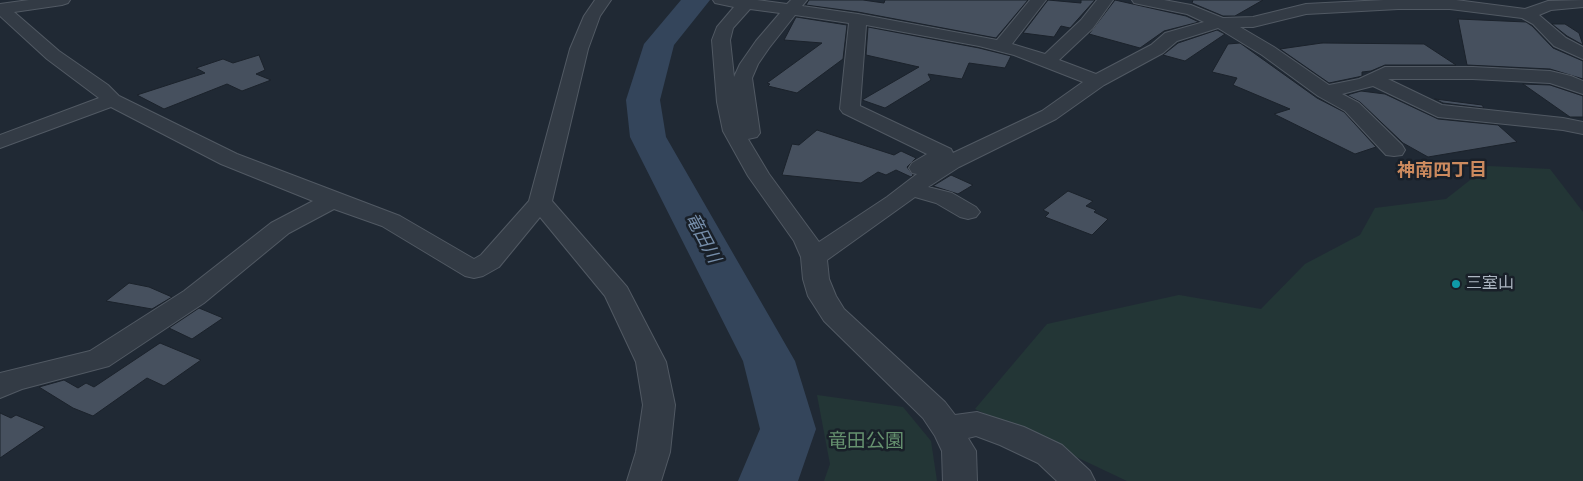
<!DOCTYPE html>
<meta charset="utf-8">
<style>
body{margin:0}
canvas{display:block;background:#202934}
</style>
<canvas width="1583" height="481"></canvas>
<script>
const ctx = document.querySelector('canvas').getContext('2d');
ctx.lineJoin = 'round';
function fill(path, color) { ctx.fillStyle = color; ctx.fill(path, 'evenodd'); }
const poly = rows => new Path2D(rows.map(r => 'M' + r).join(''));
function trace(path, color, width, dash) { ctx.strokeStyle = color; ctx.lineWidth = width; ctx.lineCap = dash ? 'butt' : 'round'; ctx.setLineDash(dash || []); ctx.stroke(path); }
function label(font, color, halo, rows, align = 'center') {
  ctx.font = font + ' "Varela Round","Noto Sans JP",sans-serif'; ctx.lineWidth = 5; ctx.setLineDash([]); ctx.textBaseline = 'middle'; ctx.strokeStyle = halo; ctx.fillStyle = color; for (const [text, x, y, turn = 0] of rows) {
    ctx.save(); ctx.translate(x, y); ctx.rotate((+turn || 0) * Math.PI / 180); ctx.textAlign = isNaN(turn) ? turn : align; if (halo) ctx.strokeText(text, 0, 0); ctx.fillText(text, 0, 0); ctx.restore();
  }
}
fill(poly([
 [1488,166,1550,169,1583,212,1583,481,1127,481,975,409,1047,324,1179,295,1261,309,1305,264,1360,235,1375,208,1446,199],
 [817,395,903,407,931,441,937,481,824,481,830,464]
]), '#233636');
fill(poly([
 [681,0,710,0,674,45,660,100,666,137,795,361,816,429,798,481,738,481,760,429,743,361,630,137,626,100,644,44,681,0]
]), '#34455b');
const building = poly([
 [809,0,863,0,884,3,885,0,1028,0,996,38,858,12,806,5,809,0],
 [1048,0,1081,3,1081,0,1095,0,1070,28,1061,26,1054,37,1023,33,1048,0],
 [1115,0,1186,16,1199,22,1164,31,1140,48,1089,34,1115,0],
 [1193,0,1263,0,1235,16,1223,16,1192,3,1193,0],
 [796,17,847,25,843,59,797,93,768,86,770,84,767,83,822,43,784,40,796,17],
 [1458,19,1526,22,1532,26,1553,48,1583,61,1583,79,1550,69,1467,65,1458,19],
 [1552,24,1565,24,1579,33,1583,45,1567,36,1552,24],
 [868,27,979,48,1011,56,1005,68,969,63,962,79,928,74,931,80,885,108,862,100,919,67,866,55,868,27],
 [1217,30,1225,34,1185,61,1163,55,1178,43,1217,30],
 [1240,43,1317,98,1344,112,1376,147,1355,154,1274,114,1290,109,1233,85,1237,78,1212,72,1228,44,1240,43],
 [1322,43,1424,44,1456,65,1385,65,1371,71,1362,72,1362,76,1358,77,1329,83,1280,49,1322,43],
 [259,55,265,70,256,74,271,80,242,91,227,84,164,109,137,95,205,73,196,68,223,59,233,63,259,55],
 [1523,84,1550,85,1583,96,1583,117,1570,117,1523,84],
 [1361,91,1385,94,1438,119,1498,125,1517,142,1428,157,1403,143,1360,102,1347,95,1361,91],
 [1435,99,1482,105,1484,108,1443,103,1435,99],
 [817,130,894,155,901,151,916,158,907,167,913,175,911,177,896,170,886,175,878,172,861,183,782,175,792,144,799,145,817,130],
 [951,175,973,185,958,194,933,186,951,175],
 [1068,191,1093,201,1086,206,1096,210,1094,212,1108,219,1092,235,1045,217,1049,213,1043,210,1068,191],
 [129,283,149,287,172,297,152,309,106,301,129,283],
 [199,308,223,318,192,339,169,328,199,308],
 [160,343,201,360,164,386,147,378,93,416,73,408,39,387,64,380,78,388,86,383,94,387,160,343],
 [0,413,11,418,16,415,45,427,0,458,0,413]
]);
fill(building, '#46505e');
trace(building, '#1b222b', 1);
const minor = poly([
 [29,0,70,0,68,3,62,5,14,12,59,51,108,85,119,96,237,154,400,216,474,259,481,255,529,201,570,49,584,16,595,0,611,0,600,16,588,49,552,201,627,287,666,362,675,405,670,452,661,481,627,481,636,452,643,405,636,362,605,296,540,217,499,267,483,276,474,278,465,276,382,226,334,209,289,233,204,303,109,366,22,389,0,398,0,373,90,351,184,291,271,223,313,201,221,164,111,107,0,148,0,135,99,98,47,59,0,16,0,4,29,0],
 [713,0,757,0,787,4,791,0,807,0,802,6,858,14,997,40,1030,0,1046,0,1012,44,1045,54,1081,20,1097,0,1113,0,1093,28,1059,60,1096,74,1151,45,1165,33,1204,22,1187,14,1134,3,1132,0,1164,0,1191,5,1223,18,1253,17,1306,4,1384,0,1456,0,1525,9,1548,1,1583,0,1583,7,1551,10,1539,15,1566,38,1583,47,1583,59,1554,46,1533,24,1522,18,1450,9,1398,9,1306,14,1253,27,1240,27,1274,47,1329,85,1359,79,1385,67,1473,67,1550,71,1571,76,1583,81,1583,94,1550,83,1473,79,1388,79,1442,105,1563,118,1583,122,1583,134,1563,130,1438,117,1373,86,1342,94,1359,103,1402,145,1405,150,1402,155,1394,156,1386,155,1345,111,1318,96,1262,55,1218,28,1177,41,1163,53,1104,85,1056,119,959,167,928,187,952,193,976,207,980,212,976,217,968,219,960,217,936,203,915,197,827,260,829,279,836,296,844,309,945,402,955,415,977,412,1024,427,1062,445,1090,471,1095,481,1057,481,1038,463,1000,445,976,436,968,438,976,451,977,481,943,481,942,451,935,436,923,418,824,321,808,296,803,279,801,257,794,241,748,176,723,131,717,102,712,40,717,27,734,7,715,3,713,0],
 [750,9,780,13,756,41,740,64,734,77,730,40,733,28,750,9],
 [795,15,849,23,840,109,843,113,927,154,912,163,909,168,912,173,917,174,887,197,819,242,769,174,748,139,757,137,760,133,752,78,758,64,769,48,795,15],
 [866,25,979,46,1014,55,1083,82,1042,111,953,153,951,149,860,106,866,25]
]);
trace(minor, '#515963', 2);
fill(minor, '#333b45');
for (const [x, y, r, color] of [
 [1456,284,5,"#0f9aa8"]
]) { const dot = new Path2D(); dot.arc(x, y, r, 0, 2 * Math.PI); ctx.fillStyle = color; ctx.fill(dot); trace(dot, '#192029', 2); }
label('16px', '#adb6c2', '#192029', [
 ["三室山",1466,284]
], 'left');
label('bold 18px', '#cc8a5e', '#192029', [
 ["神南四丁目",1442,171]
]);
label('italic 18px', '#768eaa', '#192029', [
 ["竜田川",702,238,62]
]);
label('19px', '#66916f', '#192029', [
 ["竜田公園",866,442]
]);
</script>
